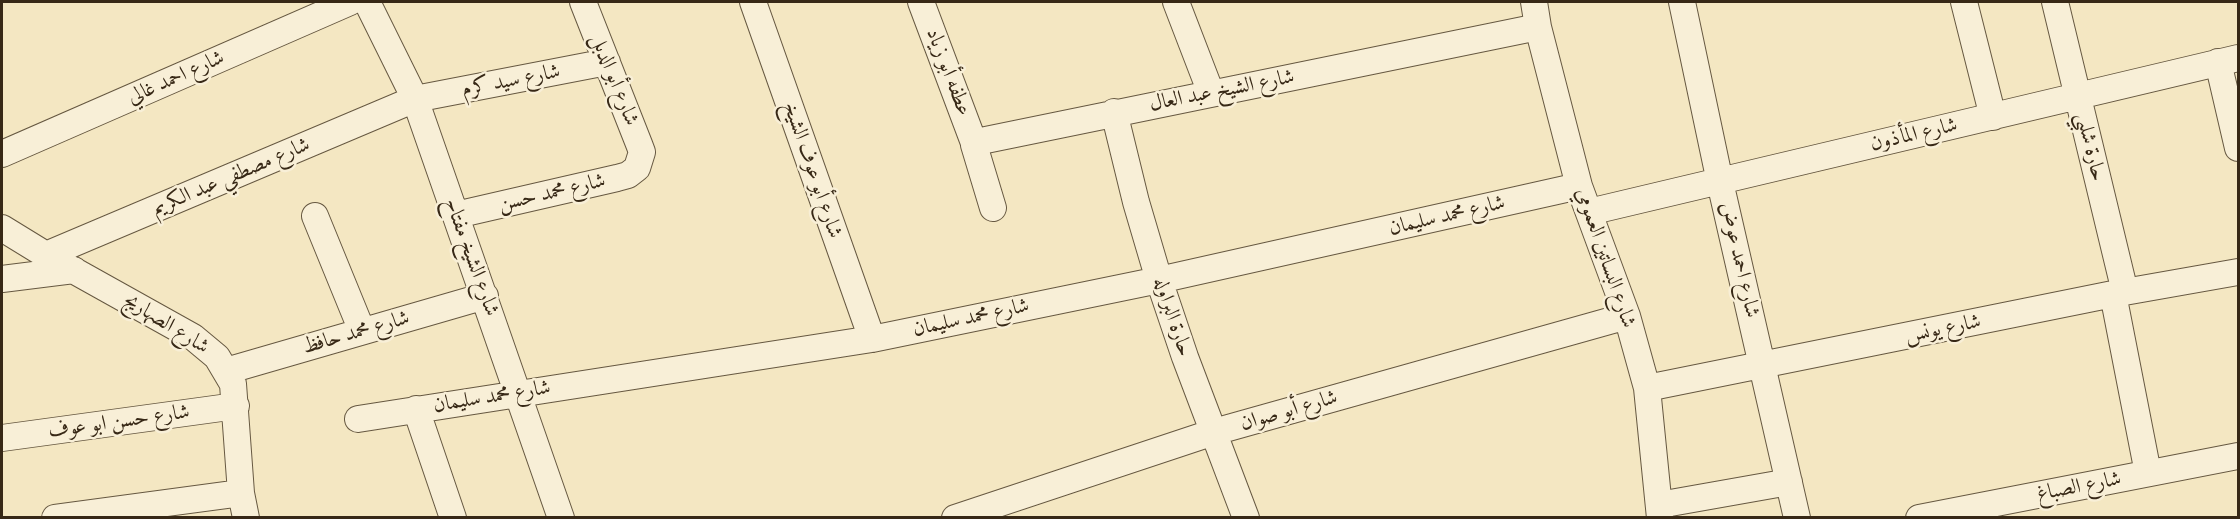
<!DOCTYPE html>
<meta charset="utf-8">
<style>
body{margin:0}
#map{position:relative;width:2240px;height:519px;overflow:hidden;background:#f4e7c2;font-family:"IM FELL Great Primer",serif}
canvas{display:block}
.frame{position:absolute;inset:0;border:3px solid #372816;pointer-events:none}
</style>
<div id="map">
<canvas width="2240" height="519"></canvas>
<div class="frame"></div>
</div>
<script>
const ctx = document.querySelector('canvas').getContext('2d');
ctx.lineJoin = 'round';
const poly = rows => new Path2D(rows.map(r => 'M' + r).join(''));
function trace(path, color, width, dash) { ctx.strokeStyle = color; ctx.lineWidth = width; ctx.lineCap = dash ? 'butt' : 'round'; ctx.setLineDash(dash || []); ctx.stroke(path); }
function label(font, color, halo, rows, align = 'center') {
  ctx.font = font + ' "IM FELL Great Primer",Amiri,serif'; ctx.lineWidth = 5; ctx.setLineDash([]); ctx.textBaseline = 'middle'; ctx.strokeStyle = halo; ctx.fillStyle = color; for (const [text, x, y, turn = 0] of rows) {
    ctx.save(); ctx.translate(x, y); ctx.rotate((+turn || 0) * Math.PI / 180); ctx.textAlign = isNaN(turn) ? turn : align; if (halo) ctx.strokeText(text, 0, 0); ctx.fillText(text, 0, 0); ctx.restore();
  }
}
const minor = poly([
 [367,2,415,99,561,518],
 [753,2,872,339],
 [921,2,974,143],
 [1176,2,1211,93],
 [1534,2,1538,27,1579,186,1627,316,1647,388,1660,518],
 [1682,2,1720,182,1797,518],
 [1964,2,1993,117],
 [2055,2,2125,292],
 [2218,62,2238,148],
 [1114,112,1136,202,1159,280,1185,357,1246,518],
 [2,154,350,2],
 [993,208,974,145,976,142,1538,27],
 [1589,212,2238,58],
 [456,215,617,178,628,175,637,168,642,152,639,144,583,2],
 [315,216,362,331],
 [2,228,46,255,193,337,217,357,233,384,241,493,246,518],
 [46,255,415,99,607,62],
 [2,279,74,270],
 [2113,294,2148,473],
 [226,371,485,296],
 [1647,388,2113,294,2238,272],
 [416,409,453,518],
 [358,419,872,339,1159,280,1579,186],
 [2,438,236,406],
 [1659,505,1789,482],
 [55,518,241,493],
 [955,518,1214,432,1627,316],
 [1919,518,2238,456]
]);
trace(minor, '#665841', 28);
trace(minor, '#f8efd7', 26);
label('21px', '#372816', '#f8efd7', [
 ["عطفه أبو زياد",948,72,69],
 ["شارع احمد غالي",176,78,-24],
 ["شارع أبو الدبل",614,80,68],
 ["شارع سيد كرم",511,81,-11],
 ["شارع الشيخ عبد العال",1222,91,-11],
 ["شارع المأذون",1914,135,-13],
 ["حارة شلبي",2090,147,76],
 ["شارع أبو عوف الشيخ",812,170,71],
 ["شارع مصطفي عبد الكريم",231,177,-23],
 ["شارع محمد حسن",552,193,-13],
 ["شارع محمد سليمان",1447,216,-13],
 ["شارع الشيخ مفتاح",471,257,70],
 ["شارع البساتين العمومي",1605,258,71],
 ["شارع احمد عوض",1739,260,77],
 ["حارة البراوله",1172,317,71],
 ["شارع محمد سليمان",971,318,-12],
 ["شارع الصهاريج",166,324,32],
 ["شارع يونس",1943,329,-11],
 ["شارع محمد حافظ",356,333,-16],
 ["شارع محمد سليمان",492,397,-9],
 ["شارع أبو صوان",1289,411,-16],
 ["شارع حسن ابو عوف",119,422,-8],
 ["شارع الصباغ",2079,487,-11]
]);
</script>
